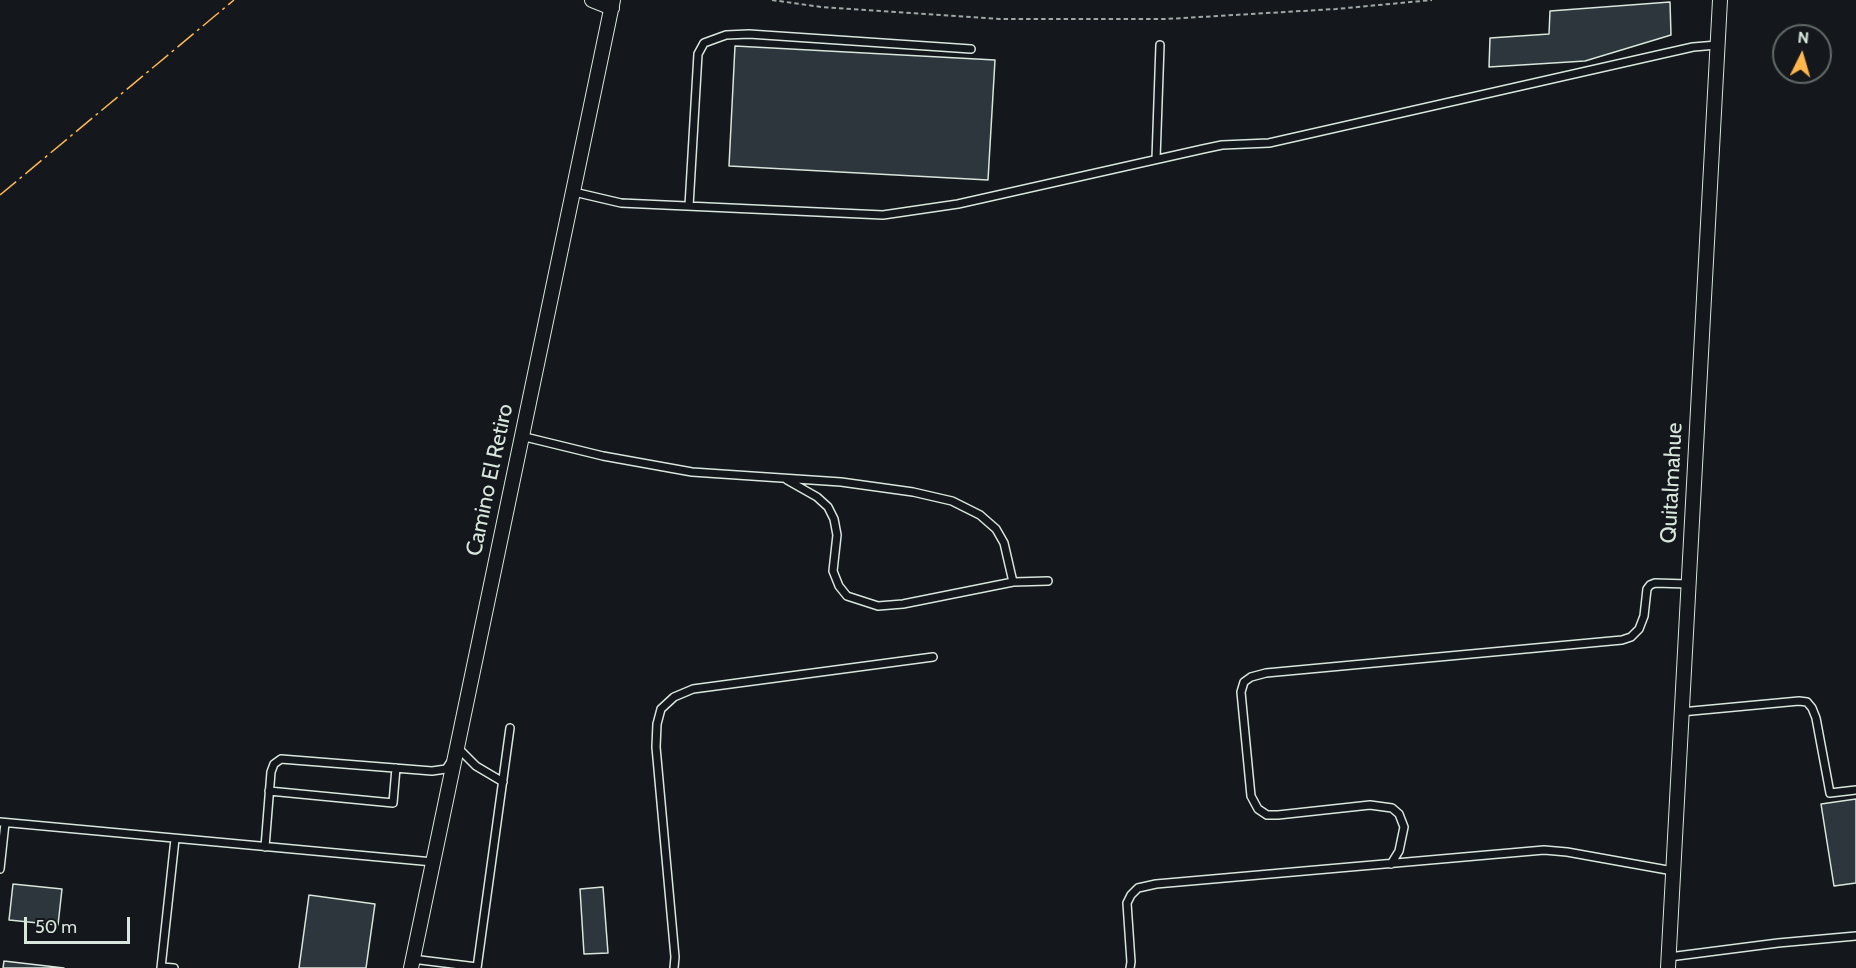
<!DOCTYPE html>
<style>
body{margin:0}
#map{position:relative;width:1856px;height:968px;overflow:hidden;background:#14181c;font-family:Cabin,sans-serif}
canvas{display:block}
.north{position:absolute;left:1772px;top:24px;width:60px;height:60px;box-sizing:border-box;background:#14181c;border:2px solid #626a69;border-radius:50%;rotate:5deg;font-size:16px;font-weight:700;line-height:24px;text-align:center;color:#d8e6dc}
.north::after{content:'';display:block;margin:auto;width:21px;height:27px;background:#ffb74d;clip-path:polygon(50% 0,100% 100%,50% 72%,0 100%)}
.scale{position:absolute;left:24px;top:917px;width:106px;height:27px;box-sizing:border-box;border:3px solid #d8e6dc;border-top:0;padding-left:8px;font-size:18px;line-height:21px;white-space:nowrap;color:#d8e6dc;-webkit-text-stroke:4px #14181c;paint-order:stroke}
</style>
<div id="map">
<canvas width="1856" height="968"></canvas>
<div class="north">N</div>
<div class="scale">50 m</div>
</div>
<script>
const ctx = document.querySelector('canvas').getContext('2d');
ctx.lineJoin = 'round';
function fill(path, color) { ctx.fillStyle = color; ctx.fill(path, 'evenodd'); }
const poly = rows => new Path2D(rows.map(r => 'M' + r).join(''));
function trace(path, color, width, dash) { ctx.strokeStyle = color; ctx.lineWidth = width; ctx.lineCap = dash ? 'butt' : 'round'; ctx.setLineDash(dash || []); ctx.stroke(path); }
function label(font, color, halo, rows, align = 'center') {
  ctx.font = font + ' Cabin,sans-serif'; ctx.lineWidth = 4.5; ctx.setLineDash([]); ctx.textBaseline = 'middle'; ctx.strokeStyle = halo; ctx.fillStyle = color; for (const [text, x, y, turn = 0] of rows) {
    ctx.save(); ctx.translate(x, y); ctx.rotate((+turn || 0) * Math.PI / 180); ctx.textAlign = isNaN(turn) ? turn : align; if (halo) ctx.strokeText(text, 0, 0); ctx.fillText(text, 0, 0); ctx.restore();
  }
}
const building = poly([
 [1670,2,1671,35,1585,61,1489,67,1490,38,1549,34,1550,11,1670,2],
 [735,46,995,60,988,180,729,166,735,46],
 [1856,799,1856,883,1834,886,1821,804,1856,799],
 [13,884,62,889,58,925,9,920,13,884],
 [603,887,608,953,584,954,580,889,603,887],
 [309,895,375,904,366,968,299,968,309,895],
 [4,961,64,968,3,968,4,961]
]);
fill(building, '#2c363c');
trace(building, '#d8e6dc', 1.5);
const service = poly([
 [1156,159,1160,45],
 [574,192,621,203,883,215,958,204,1203,149,1222,145,1269,143,1693,47,1717,45],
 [689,206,698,54,704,43,726,35,749,34,971,49],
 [521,436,603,456,692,472,841,482,913,492,952,501,980,515,996,529,1004,543,1013,582,1048,581],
 [787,480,817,497,828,507,834,519,837,535,833,571,839,586,847,596,878,606,903,604,1013,582],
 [1681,712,1799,701,1807,702,1812,708,1816,718,1830,793,1856,790],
 [457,747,476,766,503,782],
 [269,791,393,803,396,768],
 [0,822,433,862],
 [265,847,271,772,274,764,281,759,432,771,446,769,450,763],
 [1391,864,1399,851,1404,827,1399,814,1392,808,1370,805,1278,815,1267,815,1258,809,1251,796,1241,692,1244,682,1251,677,1266,673,1622,640,1631,637,1639,629,1644,616,1647,589,1650,585,1655,583,1688,584],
 [0,869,5,823],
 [1669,957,1778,943,1856,936],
 [412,959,477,967],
 [162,967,174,968],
 [161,968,175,839],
 [477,968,510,728],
 [674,968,675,957,656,747,657,724,661,709,674,697,693,689,933,657],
 [1130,968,1131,962,1127,903,1131,895,1138,888,1156,884,1544,850,1567,852,1673,871]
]);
const minor = poly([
 [592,0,612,8],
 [411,968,613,0],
 [1668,968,1720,0]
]);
trace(service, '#d8e6dc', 10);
trace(minor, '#d8e6dc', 16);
trace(poly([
 [772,0,821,7,1000,19,1166,19,1336,9,1432,0]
]), '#9da8a2', 2, [4.5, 3]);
trace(service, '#14181c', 7);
trace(minor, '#14181c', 14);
trace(poly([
 [0,195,234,0]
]), '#ffb74d', 1.5, [21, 4.5, 3, 4.5]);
label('22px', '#d8e6dc', '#14181c', [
 ["Camino El Retiro",490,480,-78],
 ["Quitalmahue",1672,483,-87]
]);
</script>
